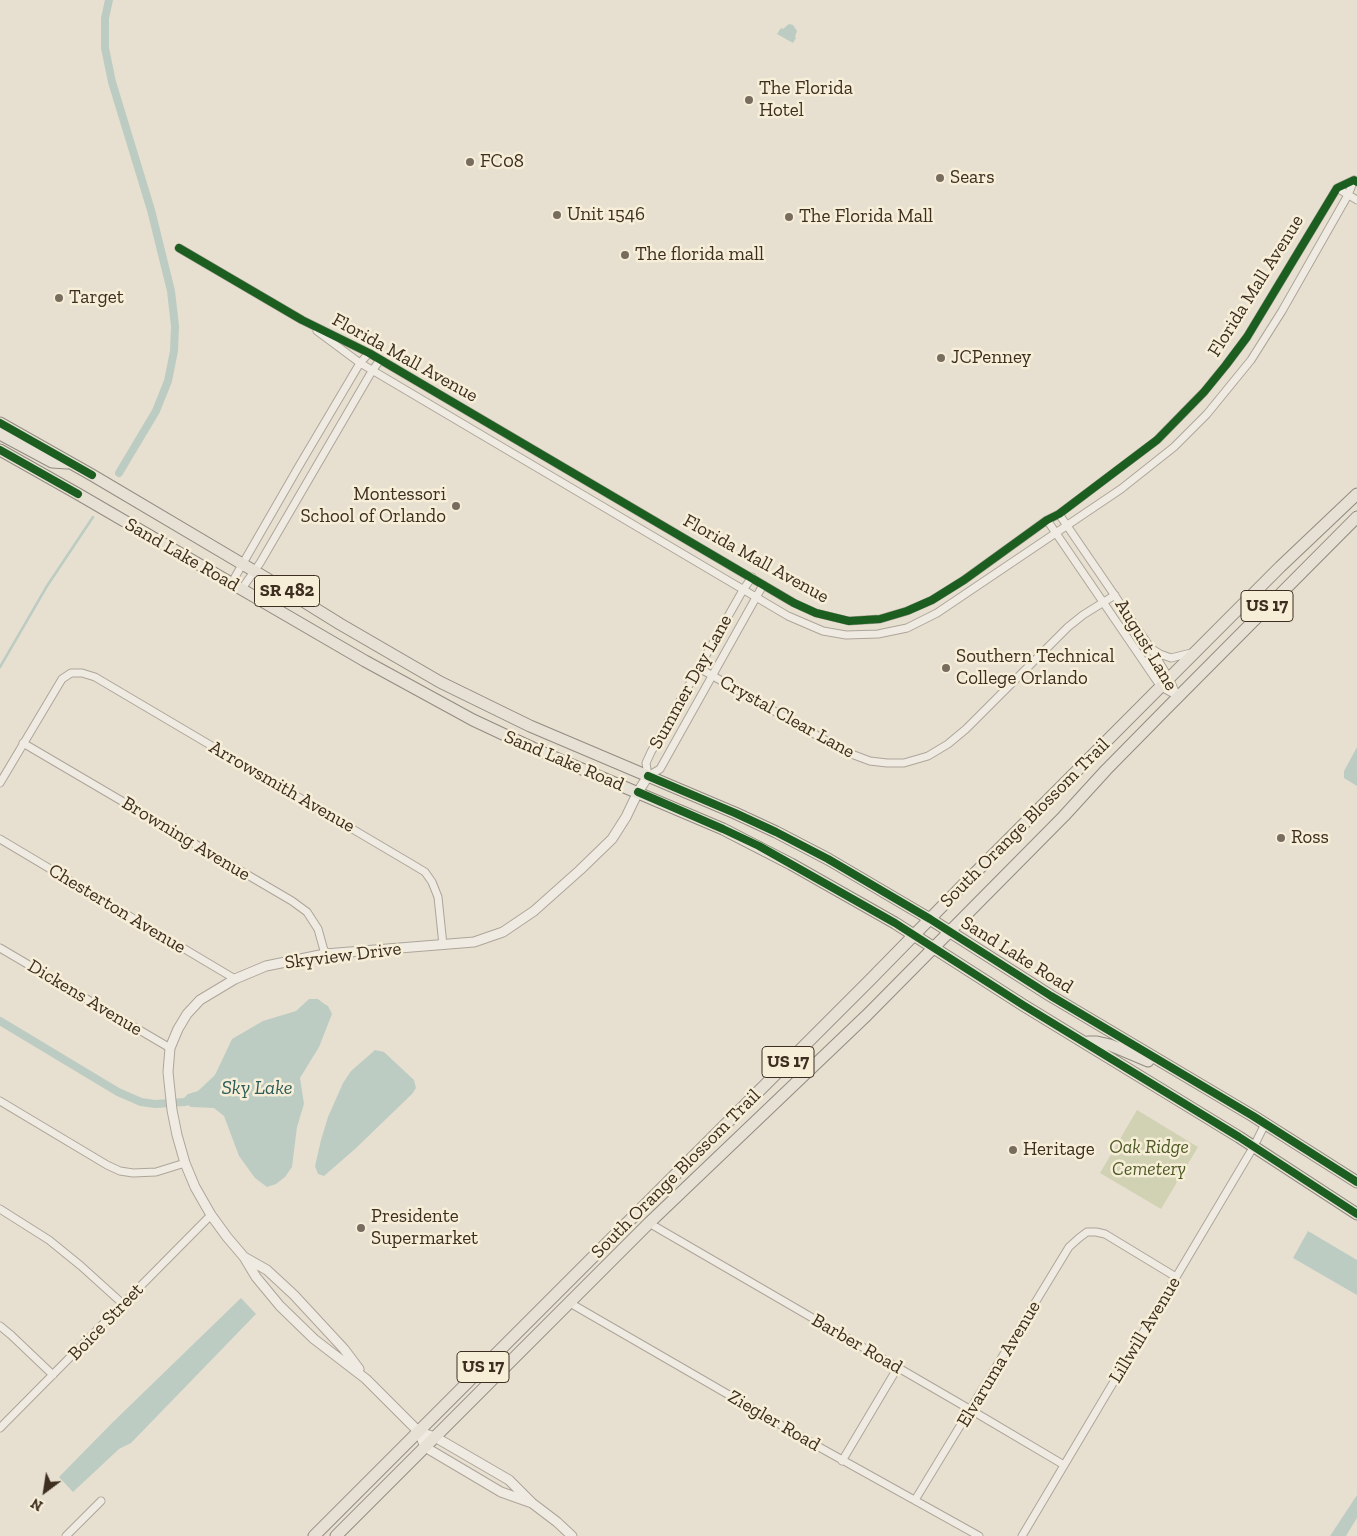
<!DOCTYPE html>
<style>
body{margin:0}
#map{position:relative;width:1357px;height:1536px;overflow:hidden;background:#e7e0d1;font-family:"Zilla Slab",serif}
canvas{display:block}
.north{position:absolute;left:20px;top:1466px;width:50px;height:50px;-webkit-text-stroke:4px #f7eed8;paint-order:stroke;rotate:211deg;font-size:14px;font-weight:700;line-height:20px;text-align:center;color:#3d2e20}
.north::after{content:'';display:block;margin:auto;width:18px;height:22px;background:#3d2e20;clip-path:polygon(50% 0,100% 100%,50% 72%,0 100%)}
</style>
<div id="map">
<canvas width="1357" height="1536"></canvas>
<div class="north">N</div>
</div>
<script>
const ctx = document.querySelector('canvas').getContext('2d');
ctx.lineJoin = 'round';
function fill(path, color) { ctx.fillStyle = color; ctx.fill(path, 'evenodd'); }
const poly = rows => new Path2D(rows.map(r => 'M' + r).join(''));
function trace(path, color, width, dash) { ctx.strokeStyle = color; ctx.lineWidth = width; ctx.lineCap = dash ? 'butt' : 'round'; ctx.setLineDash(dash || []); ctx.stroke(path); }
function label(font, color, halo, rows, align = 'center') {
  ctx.font = font + ' "Zilla Slab",serif'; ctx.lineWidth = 5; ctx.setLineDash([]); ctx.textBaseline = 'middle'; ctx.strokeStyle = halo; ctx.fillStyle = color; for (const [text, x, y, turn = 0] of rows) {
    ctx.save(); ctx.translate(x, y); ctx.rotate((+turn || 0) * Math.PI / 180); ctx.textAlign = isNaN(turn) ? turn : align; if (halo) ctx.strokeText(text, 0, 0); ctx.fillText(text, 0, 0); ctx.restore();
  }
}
fill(poly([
 [1137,1110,1198,1147,1161,1209,1100,1173]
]), '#d1d1b3');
fill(poly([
 [789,24,793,25,797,31,795,37,796,38,793,43,777,34,781,28,783,29],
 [1357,747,1357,786,1344,778,1344,771],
 [309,999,318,999,323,1003,328,1006,332,1014,319,1047,300,1078,304,1104,297,1127,292,1167,285,1177,276,1184,267,1187,255,1178,239,1156,224,1116,214,1108,191,1107,186,1104,184,1098,188,1094,198,1091,215,1075,232,1039,263,1021,296,1011],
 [375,1050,384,1052,414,1080,416,1088,412,1094,355,1149,324,1176,318,1174,315,1166,321,1140,328,1117,343,1083,351,1071],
 [1308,1231,1357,1260,1357,1295,1293,1258],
 [241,1298,256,1314,131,1443,119,1449,73,1492,59,1477,113,1422],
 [1357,1495,1357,1518,1352,1526,1346,1536,1330,1536]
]), '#bcccc2');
trace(poly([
 [0,667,47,586,93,517]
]), '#bcccc2', 2.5);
trace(poly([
 [109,0,105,18,105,48,112,82,151,210,171,291,175,326,174,351,168,381,156,411,119,473],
 [0,1021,118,1092,141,1102,155,1104,185,1102]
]), '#bcccc2', 8);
const minor = poly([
 [1337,188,1357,200],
 [179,248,302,320,369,353,794,603,816,613,849,621,880,619,907,611,932,600,964,580,1047,520,1059,514,1157,440,1204,392,1226,365,1247,337,1337,188,1354,180],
 [317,331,360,363,788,616,823,631,846,635,878,634,907,628,937,613,1121,489,1174,447,1207,414,1251,360,1282,311,1348,195,1354,180],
 [1059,514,1150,647,1169,678,1177,696],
 [1047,520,1161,687,1178,696],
 [752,577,743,590,651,752,646,763,648,776,660,769,763,585],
 [231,584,299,466,360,363,369,353],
 [241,590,260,563,372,371,380,360],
 [1152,649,1160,654,1171,658,1191,653],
 [699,668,846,752,870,761,887,763,904,763,928,756,948,744,966,729,1068,627,1083,615,1115,595],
 [23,743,292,901,307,912,318,929,325,954],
 [0,783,62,679,71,673,82,673,95,677,410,863,425,872,432,882,438,897,443,945],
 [0,839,235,979],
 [0,948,170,1048],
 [0,1101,107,1165,120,1171,133,1173,156,1172,185,1163],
 [0,1209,49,1240,81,1266,123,1304],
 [649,1223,971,1410,1064,1465],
 [570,1303,819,1447,979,1536],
 [0,1326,11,1335,53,1375],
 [0,1428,211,1215],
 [842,1461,898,1367],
 [915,1500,1069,1247,1079,1238,1087,1232,1096,1232,1105,1234,1176,1277],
 [66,1536,101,1501],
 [1022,1536,1254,1146,1265,1124]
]);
const tertiary = poly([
 [244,1257,267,1270,294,1295,344,1349,359,1369],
 [419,1432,435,1437,509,1480,532,1503,557,1522,572,1536],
 [532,1503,501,1492,425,1447,419,1432,366,1379,314,1339,280,1306,256,1277,244,1257,227,1237,211,1215,195,1187,185,1163,177,1135,172,1110,168,1072,170,1048,178,1029,187,1014,200,1000,235,979,266,966,325,954,474,942,503,932,534,911,580,870,612,839,626,817,638,792,648,776]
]);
const primary = poly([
 [0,423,92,475,266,578,340,624,440,682,530,726,735,813,776,832,828,859,930,919,1051,996,1253,1116,1357,1182],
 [0,434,52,462,67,463],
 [0,450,78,494,365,661,473,720,537,750,723,829,791,864,895,923,1023,1005,1239,1137,1357,1214],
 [1088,1042,1097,1042,1110,1045,1148,1061],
 [314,1536,871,979,964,884,1280,567,1357,494],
 [336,1536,649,1223,867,1015,1064,816,1106,770,1169,706,1357,517]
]);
trace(minor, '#ada599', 9);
trace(tertiary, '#ada599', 11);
trace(primary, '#928b80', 13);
trace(minor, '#efebe3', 7);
trace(tertiary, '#efebe3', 9);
trace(primary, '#e6e1d4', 11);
trace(poly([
 [179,248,302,320,369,353,794,603,816,613,849,621,880,619,907,611,932,600,964,580,1047,520,1059,514,1157,440,1204,392,1226,365,1247,337,1337,188,1354,180,1357,182],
 [0,423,92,475],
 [0,450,78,494],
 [648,776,735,813,776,832,828,859,930,919,1051,996,1253,1116,1357,1182],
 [638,792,723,829,759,846,895,923,1023,1005,1239,1137,1357,1214]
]), '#1b5e20', 8);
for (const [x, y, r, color] of [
 [749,100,5,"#786c5e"],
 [470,162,5,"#786c5e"],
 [940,178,5,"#786c5e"],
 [557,215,5,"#786c5e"],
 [789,217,5,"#786c5e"],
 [625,255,5,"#786c5e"],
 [59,298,5,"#786c5e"],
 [941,358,5,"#786c5e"],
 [456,506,5,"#786c5e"],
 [946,668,5,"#786c5e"],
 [1281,838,5,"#786c5e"],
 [1013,1150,5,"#786c5e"],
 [361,1228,5,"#786c5e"]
]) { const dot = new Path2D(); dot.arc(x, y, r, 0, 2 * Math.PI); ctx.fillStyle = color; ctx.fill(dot); trace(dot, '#f7eed8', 2); }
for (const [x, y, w] of [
 [287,591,65],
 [1267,606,52],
 [788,1062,52],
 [483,1367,52]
]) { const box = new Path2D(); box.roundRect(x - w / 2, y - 15.5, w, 31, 4); ctx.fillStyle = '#f7eed8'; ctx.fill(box); trace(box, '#3d2e20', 1); }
label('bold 18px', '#3d2e20', null, [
 ["SR 482",287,591],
 ["US 17",1267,606],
 ["US 17",788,1062],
 ["US 17",483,1367]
]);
label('19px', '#3d2e20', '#f7eed8', [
 ["The Florida",759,89],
 ["Hotel",759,111],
 ["FC08",480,162],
 ["Sears",950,178],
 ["Unit 1546",567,215],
 ["The Florida Mall",799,217],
 ["The florida mall",635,255],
 ["Target",69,298],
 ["JCPenney",951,358],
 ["Montessori",446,495,"right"],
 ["School of Orlando",446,517,"right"],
 ["Southern Technical",956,657],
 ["College Orlando",956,679],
 ["Ross",1291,838],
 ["Heritage",1023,1150],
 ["Presidente",371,1217],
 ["Supermarket",371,1239]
], 'left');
label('19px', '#3d2e20', '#f7eed8', [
 ["Florida Mall Avenue",1256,286,-58],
 ["Florida Mall Avenue",405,358,29],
 ["Sand Lake Road",182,555,30],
 ["Florida Mall Avenue",756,559,29],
 ["August Lane",1146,645,59],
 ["Summer Day Lane",691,682,-61],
 ["Crystal Clear Lane",787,717,29],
 ["Sand Lake Road",564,761,23],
 ["Arrowsmith Avenue",282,787,30],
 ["South Orange Blossom Trail",1025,823,-45],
 ["Browning Avenue",186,839,31],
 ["Chesterton Avenue",117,909,31],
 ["Sand Lake Road",1017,955,32],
 ["Skyview Drive",343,956,-7],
 ["Dickens Avenue",85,998,31],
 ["South Orange Blossom Trail",676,1174,-45],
 ["Boice Street",106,1322,-46],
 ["Lillwill Avenue",1145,1330,-59],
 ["Barber Road",857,1344,30],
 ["Elvaruma Avenue",999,1364,-59],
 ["Ziegler Road",774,1421,30]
]);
label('italic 19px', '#4d5a26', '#f7eed8', [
 ["Oak Ridge",1149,1148],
 ["Cemetery",1149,1170]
]);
label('italic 20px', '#2f5d5a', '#f7eed8', [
 ["Sky Lake",257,1088]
]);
</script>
